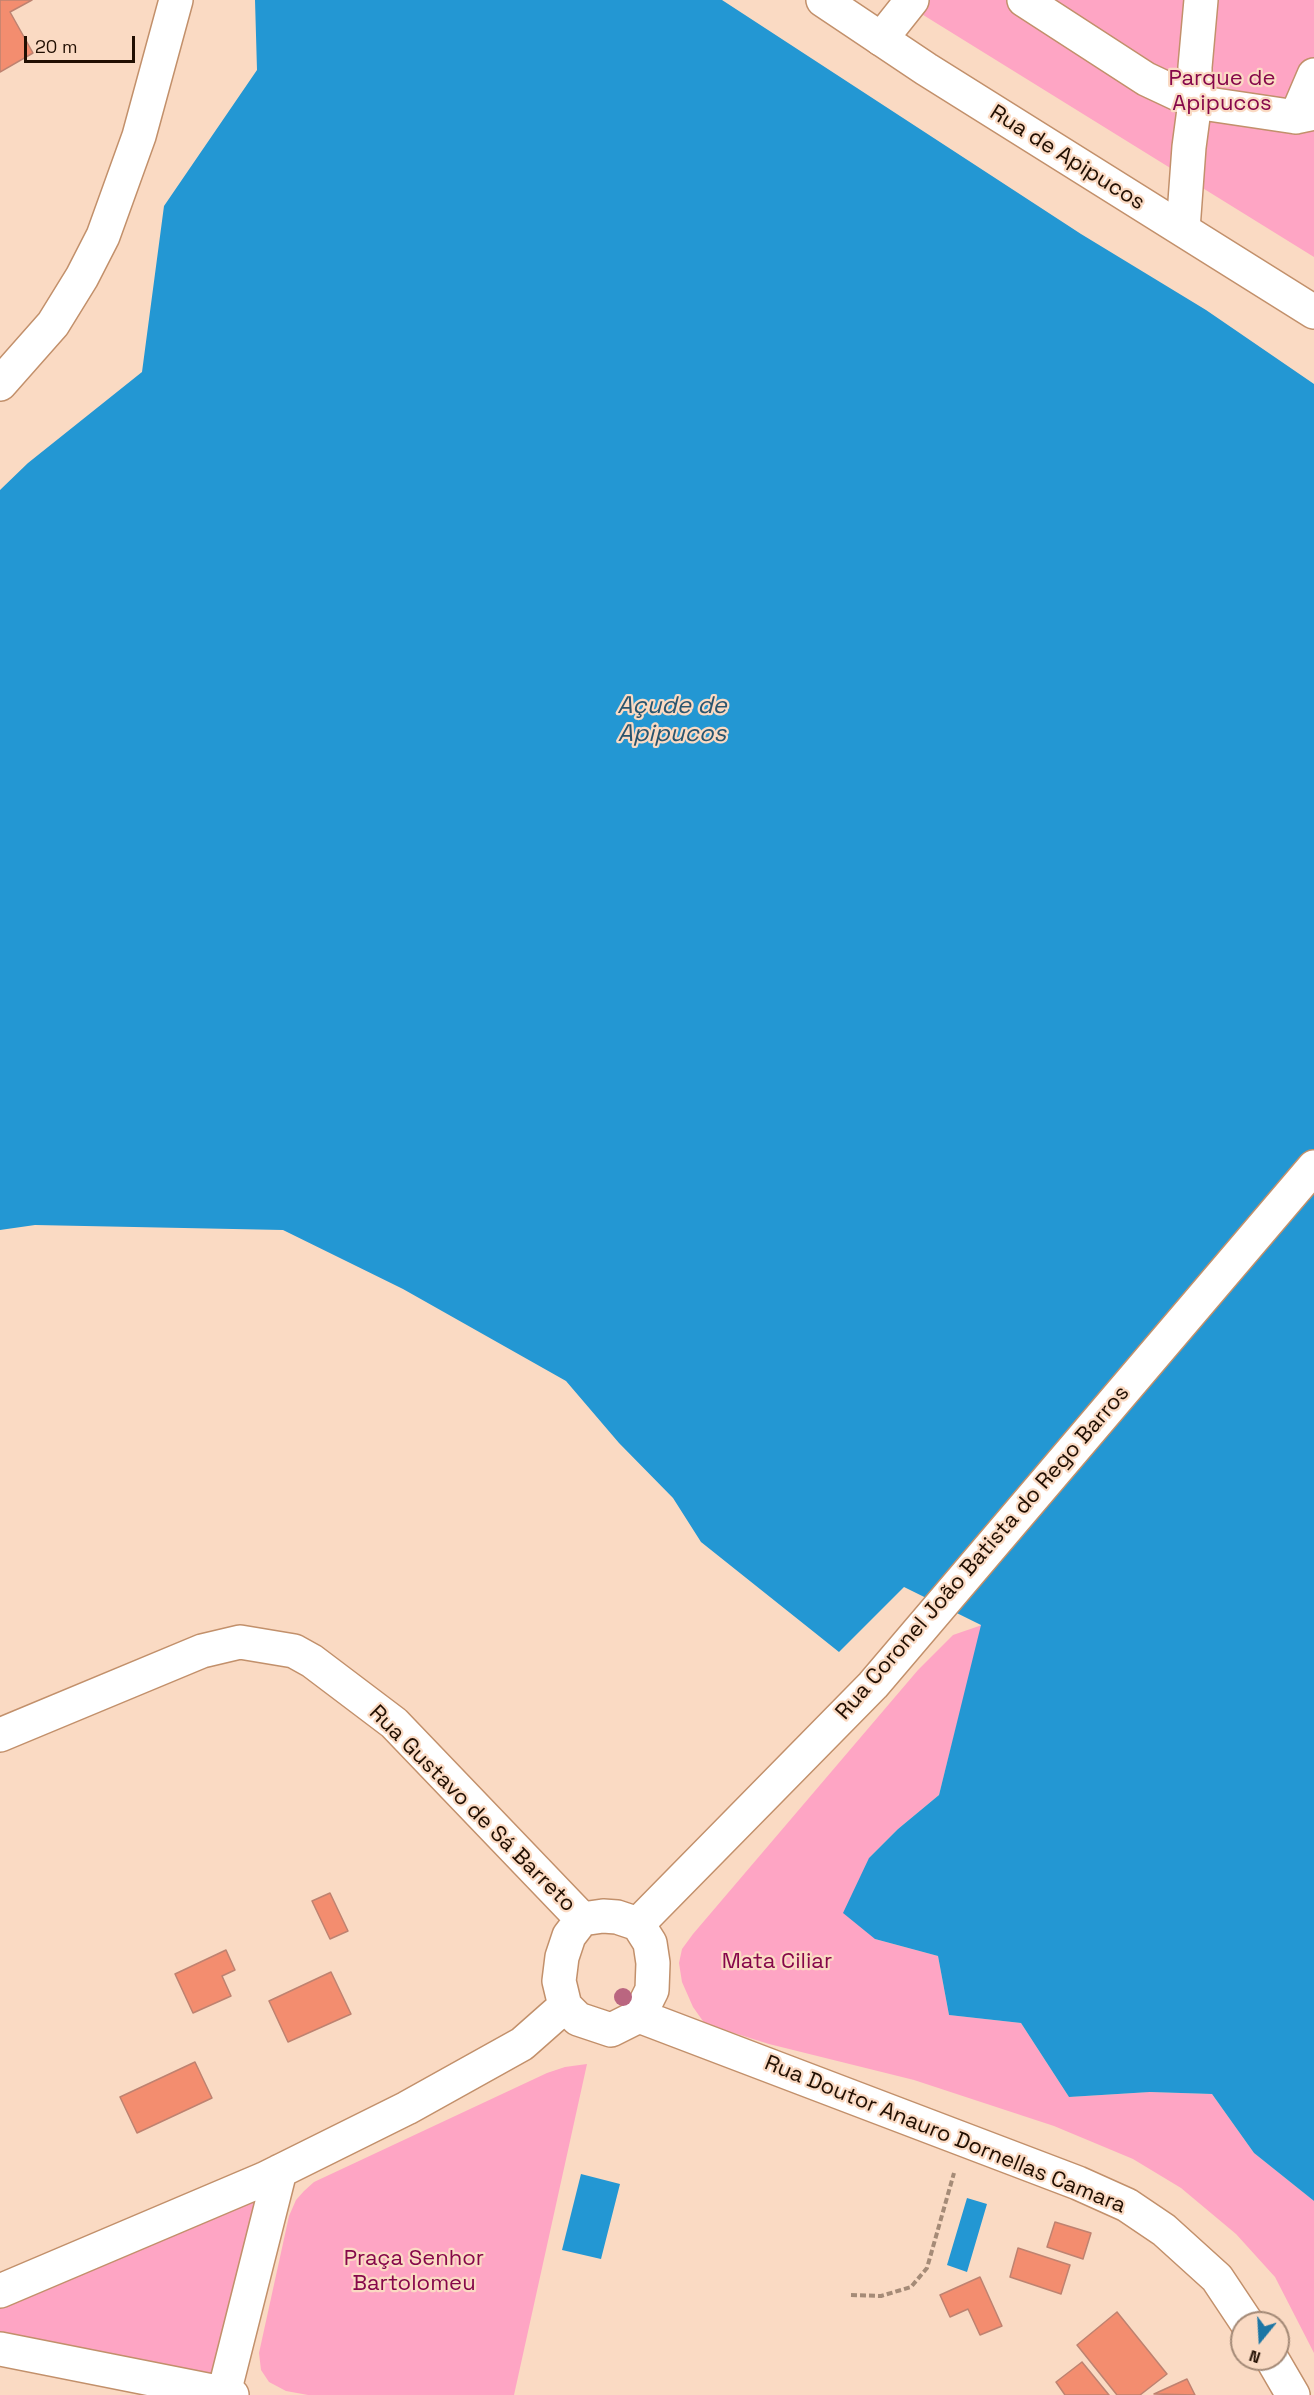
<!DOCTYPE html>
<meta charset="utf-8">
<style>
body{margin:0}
#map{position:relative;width:1314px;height:2395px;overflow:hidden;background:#fadac3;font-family:"Space Grotesk",sans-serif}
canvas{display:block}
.north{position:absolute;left:1230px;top:2311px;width:60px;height:60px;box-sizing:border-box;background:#fadac3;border:2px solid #a38976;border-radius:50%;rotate:198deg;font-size:16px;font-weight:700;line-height:24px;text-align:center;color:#210f02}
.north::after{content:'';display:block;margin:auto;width:21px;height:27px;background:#1c76a5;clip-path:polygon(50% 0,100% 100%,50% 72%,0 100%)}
.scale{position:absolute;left:24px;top:36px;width:111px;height:27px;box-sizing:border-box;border:3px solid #210f02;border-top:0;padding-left:8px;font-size:18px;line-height:21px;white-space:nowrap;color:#210f02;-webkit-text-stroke:4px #fadac3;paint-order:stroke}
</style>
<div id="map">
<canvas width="1314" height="2395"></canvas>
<div class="north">N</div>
<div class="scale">20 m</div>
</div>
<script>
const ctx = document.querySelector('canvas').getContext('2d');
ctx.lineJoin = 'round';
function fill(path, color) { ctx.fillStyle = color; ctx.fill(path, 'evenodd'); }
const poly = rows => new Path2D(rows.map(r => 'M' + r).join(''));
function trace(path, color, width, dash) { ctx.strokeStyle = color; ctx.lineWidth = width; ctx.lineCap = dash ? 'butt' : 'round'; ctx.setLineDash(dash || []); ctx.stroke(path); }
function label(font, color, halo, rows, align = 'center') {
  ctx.font = font + ' "Space Grotesk",sans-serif'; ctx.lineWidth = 4.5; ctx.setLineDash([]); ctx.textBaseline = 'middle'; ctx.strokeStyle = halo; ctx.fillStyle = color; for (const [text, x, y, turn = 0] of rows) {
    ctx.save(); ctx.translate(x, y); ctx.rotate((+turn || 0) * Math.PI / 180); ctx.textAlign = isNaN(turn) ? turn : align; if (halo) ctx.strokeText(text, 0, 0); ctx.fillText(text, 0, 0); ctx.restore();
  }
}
fill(poly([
 [899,0,1314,0,1314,257],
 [982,1625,939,1795,898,1829,869,1858,875,1939,938,1956,949,2015,1021,2023,1069,2097,1150,2092,1212,2094,1254,2153,1314,2201,1314,2353,1275,2277,1236,2234,1181,2188,1133,2159,1054,2126,914,2080,769,2044,705,2024,693,2007,682,1982,679,1963,682,1949,693,1934,918,1670,953,1635],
 [587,2064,514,2395,308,2395,286,2391,269,2382,261,2370,259,2353,289,2216,296,2200,304,2191,314,2182,547,2073,565,2067],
 [264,2179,214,2384,0,2334,0,2291]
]), '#fea5c4');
fill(poly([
 [255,0,722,0,1081,234,1206,310,1314,384,1314,2201,1254,2153,1212,2094,1150,2092,1069,2097,1021,2023,949,2015,938,1956,875,1939,843,1913,869,1858,898,1829,939,1795,981,1625,904,1587,839,1652,701,1542,673,1498,619,1443,566,1381,403,1289,283,1230,35,1225,0,1230,0,490,28,463,142,372,164,206,257,70],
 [581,2174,620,2184,601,2259,562,2250],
 [967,2198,987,2204,967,2272,947,2265]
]), '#2397d3');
const building = poly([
 [0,0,32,0,10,12,33,53,0,72,0,0],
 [330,1893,348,1931,330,1939,312,1901,330,1893],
 [226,1950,235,1970,222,1976,231,1996,193,2013,175,1974,226,1950],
 [331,1972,351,2014,288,2042,269,2001,331,1972],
 [195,2062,212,2098,137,2133,120,2097,195,2062],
 [1055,2222,1091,2233,1083,2259,1047,2247,1055,2222],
 [1018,2248,1070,2265,1061,2294,1010,2277,1018,2248],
 [980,2277,1002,2326,980,2335,968,2309,950,2317,940,2295,980,2277],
 [1117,2312,1167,2374,1140,2395,1117,2395,1077,2345,1117,2312],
 [1082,2362,1109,2395,1065,2395,1056,2382,1082,2362],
 [1187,2379,1195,2395,1154,2394,1187,2379]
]);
fill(building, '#f38d6f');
trace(building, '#be8270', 1.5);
const minor = poly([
 [1024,0,1146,79,1195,102,1195,67,1201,0],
 [881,39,912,0],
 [1296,117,1314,75],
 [1183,229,1189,147,1195,102,1296,117,1314,113],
 [0,384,53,324,82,277,103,236,139,136,176,0],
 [0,1735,202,1651,240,1642,294,1651,312,1661,394,1723,582,1919],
 [603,1916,617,1917,638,1924,650,1943,653,1963,652,1990,639,2016,611,2030,578,2019,565,2006,559,1981,562,1957,569,1936,582,1919,603,1916],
 [638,1924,873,1685,1314,1167],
 [639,2016,1078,2183,1127,2205,1164,2230,1217,2278,1247,2323],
 [0,2291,264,2179,407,2108,522,2044,565,2006],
 [0,2349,232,2395],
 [1272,2359,1293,2395],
 [224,2393,280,2171]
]);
const major = poly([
 [823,0,926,69,1314,312]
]);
trace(minor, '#c2906b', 36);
trace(major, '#c2906b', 36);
trace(poly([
 [851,2295,881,2296,911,2287,927,2268,954,2173]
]), '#a58b77', 4, [6, 3]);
trace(minor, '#fff', 33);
trace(major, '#fff', 33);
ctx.fillStyle = '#ba6680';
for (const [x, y] of [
 [623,1997]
]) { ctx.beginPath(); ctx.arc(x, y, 9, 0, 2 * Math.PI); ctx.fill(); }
label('22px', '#86074a', '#fadac3', [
 ["Parque de",1222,79],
 ["Apipucos",1222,104],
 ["Mata Ciliar",777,1962],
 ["Praça Senhor",414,2259],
 ["Bartolomeu",414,2284]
]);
label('22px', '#210f02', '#fadac3', [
 ["Rua de Apipucos",1067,158,32],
 ["Rua Coronel João Batista do Rego Barros",983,1553,-49],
 ["Rua Gustavo de Sá Barreto",472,1809,45],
 ["Rua Doutor Anauro Dornellas Camara",945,2135,22]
]);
label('italic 24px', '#28546e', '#fadac3', [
 ["Açude de",672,706],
 ["Apipucos",672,734]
]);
</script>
